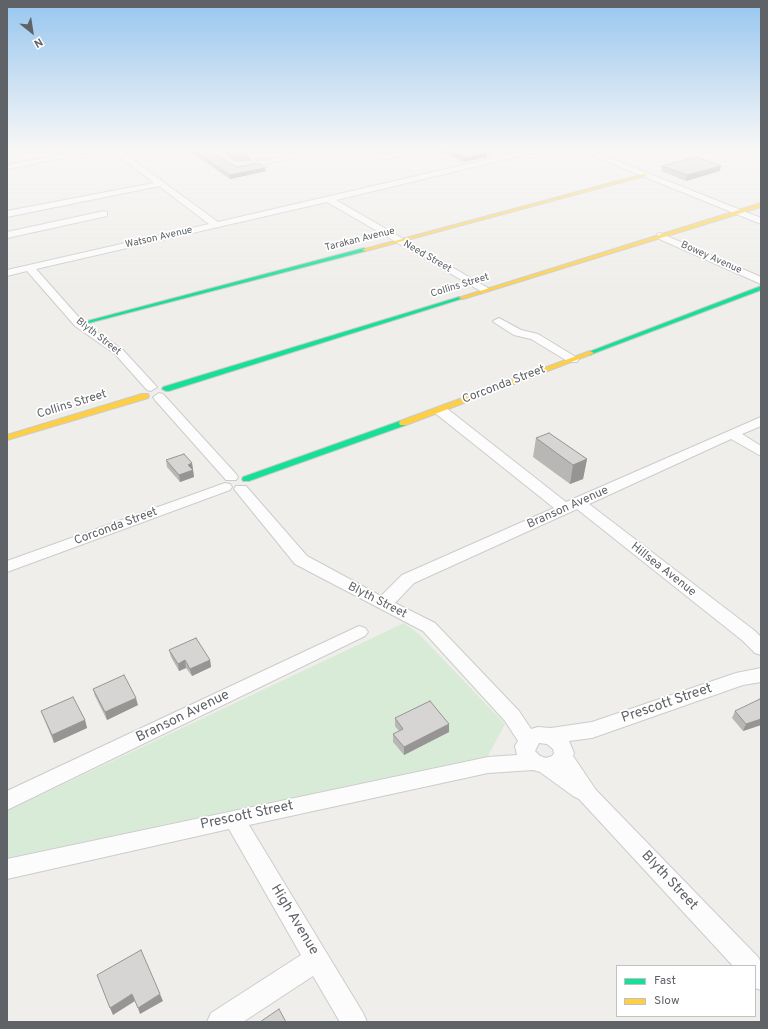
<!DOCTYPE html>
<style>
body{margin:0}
#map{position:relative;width:768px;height:1029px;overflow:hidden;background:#efeeea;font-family:Overpass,sans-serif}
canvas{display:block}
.frame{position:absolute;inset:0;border:8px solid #5f6368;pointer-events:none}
.legend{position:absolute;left:616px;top:965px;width:140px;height:52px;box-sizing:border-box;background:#fff;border:1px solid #bfc1c3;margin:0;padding:5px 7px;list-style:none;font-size:12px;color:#5f6368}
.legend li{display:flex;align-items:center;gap:8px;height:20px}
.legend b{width:20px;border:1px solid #bfc1c3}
.north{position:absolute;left:12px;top:12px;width:40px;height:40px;-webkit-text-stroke:3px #fff;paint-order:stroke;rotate:150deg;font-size:11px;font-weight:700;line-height:16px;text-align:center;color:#5f6368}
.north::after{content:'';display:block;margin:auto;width:14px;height:18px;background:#5f6368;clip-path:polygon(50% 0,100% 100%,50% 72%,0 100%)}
</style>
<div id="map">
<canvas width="768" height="1029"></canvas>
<div class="frame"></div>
<ul class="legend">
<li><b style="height:5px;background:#16e098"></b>Fast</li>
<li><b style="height:5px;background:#ffcf43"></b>Slow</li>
</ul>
<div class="north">N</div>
</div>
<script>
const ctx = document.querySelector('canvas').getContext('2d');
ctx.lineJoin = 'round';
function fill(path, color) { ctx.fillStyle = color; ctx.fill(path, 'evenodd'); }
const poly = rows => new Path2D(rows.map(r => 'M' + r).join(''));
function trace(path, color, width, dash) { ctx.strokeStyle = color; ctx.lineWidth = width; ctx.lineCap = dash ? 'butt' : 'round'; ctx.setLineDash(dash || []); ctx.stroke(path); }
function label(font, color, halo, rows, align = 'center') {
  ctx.font = font + ' Overpass,sans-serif'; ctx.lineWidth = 3.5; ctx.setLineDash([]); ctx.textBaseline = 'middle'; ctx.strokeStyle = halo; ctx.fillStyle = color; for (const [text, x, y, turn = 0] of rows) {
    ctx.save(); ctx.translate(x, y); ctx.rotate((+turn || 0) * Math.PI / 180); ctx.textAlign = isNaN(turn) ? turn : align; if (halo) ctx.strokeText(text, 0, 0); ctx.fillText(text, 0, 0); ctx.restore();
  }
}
fill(poly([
 [404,623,419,634,505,724,488,756,7,858,7,811]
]), '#d8ebd6');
const street = poly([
 [91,149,109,149,7,169,7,165,91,149],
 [109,149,118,149,218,222,494,158,475,149,486,149,503,156,534,149,549,149,336,200,488,288,489,290,484,293,327,202,36,269,83,322,123,350,157,387,151,391,147,390,115,354,75,326,27,271,7,276,7,270,209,224,159,186,7,217,7,211,154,183,109,149],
 [205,149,215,149,235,162,249,163,298,153,301,152,299,149,307,149,309,153,300,157,249,167,242,167,238,169,205,149],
 [359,149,370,149,380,154,387,155,413,149,429,149,387,159,375,158,359,149],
 [576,149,587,149,761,218,761,224,576,149],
 [741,149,754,149,761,152,761,156,741,149],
 [104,211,107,212,107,216,7,238,7,232,104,211],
 [660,233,761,277,761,284,657,238,657,234,660,233],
 [499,318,521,330,538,334,579,359,577,362,569,362,531,339,514,335,495,323,493,321,499,318],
 [159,393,163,394,236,474,238,477,236,480,226,480,155,400,153,397,159,393],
 [440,406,445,407,566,502,761,417,761,426,742,434,761,446,761,456,731,439,589,504,755,631,761,637,761,655,755,653,743,641,577,509,414,583,395,603,435,623,519,711,531,729,538,727,551,728,592,722,736,673,761,668,761,682,743,685,592,738,569,741,574,753,573,756,596,790,758,957,761,962,761,990,755,988,755,966,733,966,579,799,573,796,540,772,533,770,488,773,249,825,363,1013,367,1022,340,1022,313,976,243,1022,207,1022,211,1013,301,955,229,829,7,879,7,859,488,757,517,755,515,746,518,741,505,721,423,631,295,564,234,489,236,486,246,486,307,556,381,596,402,575,554,508,435,413,434,410,440,406],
 [539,743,547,744,553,749,554,753,552,756,546,758,540,756,535,751,539,743],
 [225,483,230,484,232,487,230,490,7,572,7,561,225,483],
 [359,626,365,628,368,632,365,636,7,810,7,791,359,626]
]);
const fast = poly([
 [364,248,367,250,366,251,81,325,79,326,76,324,364,248],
 [761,286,761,290,592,354,590,355,586,353,761,286],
 [459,297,464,298,169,391,166,391,162,389,163,387,459,297],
 [400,421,406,421,407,423,406,425,249,481,243,481,242,479,243,477,400,421]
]);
const slow = poly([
 [644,174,648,175,366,251,361,250,644,174],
 [761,203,761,207,463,299,458,298,761,203],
 [590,351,594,353,592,354,406,425,400,425,399,423,400,421,590,351],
 [142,394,148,394,149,396,148,398,7,440,7,435,142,394]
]);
trace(street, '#cbcccc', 2);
trace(fast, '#cacacb', 2);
trace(slow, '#cacacb', 2);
fill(street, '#fdfcfc');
fill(fast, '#16e098');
fill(slow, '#ffcf43');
fill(poly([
 [186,149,207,149,237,167,265,168,266,171,230,179],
 [218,149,235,149,250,158,251,161,235,161],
 [440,149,477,149,487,153,487,157,464,162,440,152],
 [662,166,720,171,686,181,661,171],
 [536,438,587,459,583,479,570,484,533,457],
 [166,460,192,463,194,477,180,482,167,467],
 [169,650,210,660,211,667,192,676,186,668,179,671,171,657],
 [93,689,138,705,107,720,95,696],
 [761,700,761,725,743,731,732,718,735,711],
 [41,711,85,720,87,728,54,743],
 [395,718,449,732,404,755,393,742,393,734,399,731,395,726]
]), '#b8b7b5');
fill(poly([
 [487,153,487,157,464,162,465,158],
 [721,166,720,171,686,181,687,175],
 [265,168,266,171,230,179,230,175],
 [587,459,583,479,570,484,573,465],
 [192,463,193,470,188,465],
 [193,470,194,477,180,482,179,475],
 [185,660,186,668,179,671,178,664],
 [210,660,211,667,192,676,190,669],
 [136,698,138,705,107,720,105,712],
 [761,719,761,725,743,731,746,724],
 [85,720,87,728,54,743,52,735],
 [449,724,449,732,404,755,404,747],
 [132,994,135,1001,113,1015,110,1008],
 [160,994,163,1001,140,1014,138,1008]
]), '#969594');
const building = poly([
 [190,149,207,149,237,167,259,163,265,168,230,175,190,149],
 [222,149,235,149,250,158,235,157,222,149],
 [443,149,477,149,487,153,465,158,443,149],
 [697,157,721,166,687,175,662,166,697,157],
 [549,433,587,459,573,465,536,438,549,433],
 [184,454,192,463,188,465,193,470,179,475,166,460,184,454],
 [196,638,210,660,190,669,185,660,178,664,169,650,196,638],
 [124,675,136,698,105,712,93,689,124,675],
 [73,697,85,720,52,735,41,711,73,697],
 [760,699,761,700,761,719,746,724,735,711,760,699],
 [430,701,449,724,404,747,393,734,403,729,395,718,430,701],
 [141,950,160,994,138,1008,132,994,110,1008,97,975,141,950],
 [279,1009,286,1022,260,1022,279,1009]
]);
fill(building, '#d6d5d3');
trace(building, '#969594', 1);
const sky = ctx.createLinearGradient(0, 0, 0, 293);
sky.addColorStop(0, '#97c6ef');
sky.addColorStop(0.51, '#f8f7f6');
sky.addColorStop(1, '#f8f7f600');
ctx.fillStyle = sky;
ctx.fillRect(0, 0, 768, 293);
label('10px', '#5f6368', '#fff', [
 ["Watson Avenue",159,238,-13],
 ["Tarakan Avenue",360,240,-14],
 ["Need Street",427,257,30],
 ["Bowey Avenue",711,258,24],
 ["Collins Street",460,286,-17],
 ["Blyth Street",98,337,38]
]);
label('12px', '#5f6368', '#fff', [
 ["Corconda Street",504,385,-21],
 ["Collins Street",72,405,-17],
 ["Branson Avenue",568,508,-24],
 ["Corconda Street",116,527,-20],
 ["Hillsea Avenue",663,570,38],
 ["Blyth Street",377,601,27]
]);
label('14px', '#5f6368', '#fff', [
 ["Prescott Street",667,704,-19],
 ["Branson Avenue",183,717,-26],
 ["Prescott Street",247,816,-12],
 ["Blyth Street",669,881,47],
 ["High Avenue",294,920,59]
]);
</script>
